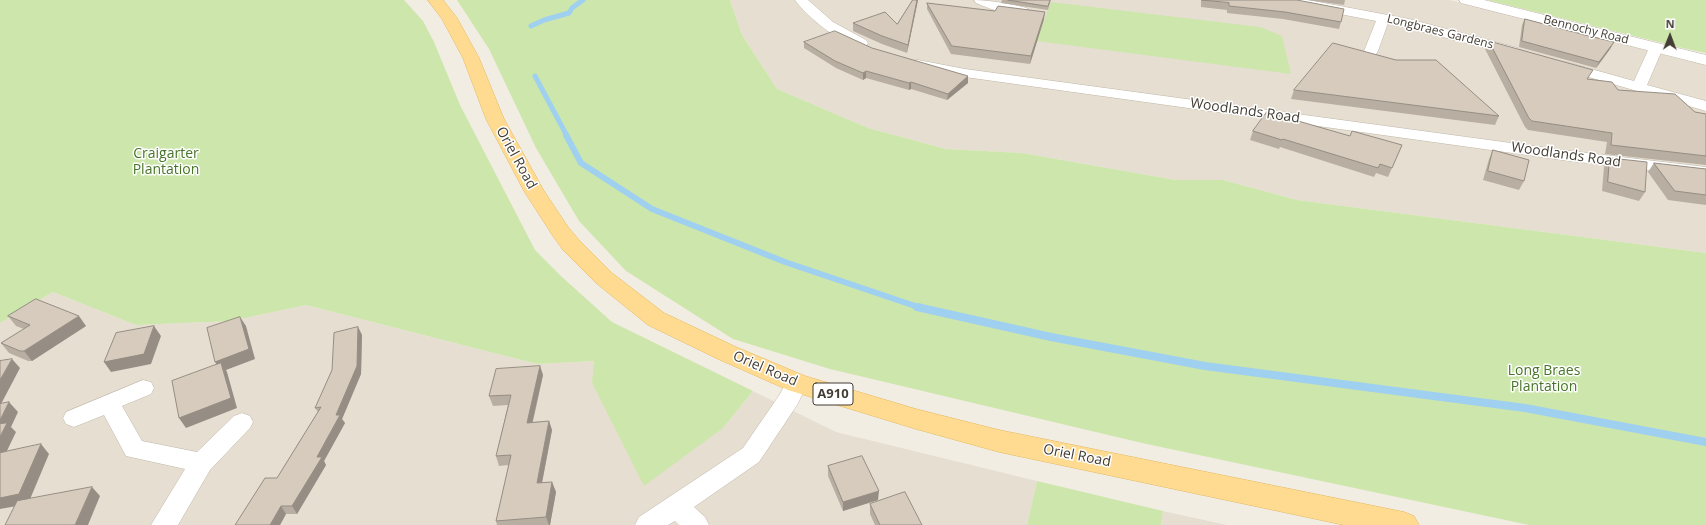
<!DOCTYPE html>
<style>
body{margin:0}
#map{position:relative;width:1706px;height:525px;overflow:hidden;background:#f2ede3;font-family:"Open Sans",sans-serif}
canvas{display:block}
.north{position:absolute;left:1650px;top:16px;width:40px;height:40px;-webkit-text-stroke:3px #fff;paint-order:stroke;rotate:1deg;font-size:11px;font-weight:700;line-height:16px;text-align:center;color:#433d34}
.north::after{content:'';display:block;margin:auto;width:14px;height:18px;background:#433d34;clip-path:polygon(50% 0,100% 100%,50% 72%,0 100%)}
</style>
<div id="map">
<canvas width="1706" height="525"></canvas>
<div class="north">N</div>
</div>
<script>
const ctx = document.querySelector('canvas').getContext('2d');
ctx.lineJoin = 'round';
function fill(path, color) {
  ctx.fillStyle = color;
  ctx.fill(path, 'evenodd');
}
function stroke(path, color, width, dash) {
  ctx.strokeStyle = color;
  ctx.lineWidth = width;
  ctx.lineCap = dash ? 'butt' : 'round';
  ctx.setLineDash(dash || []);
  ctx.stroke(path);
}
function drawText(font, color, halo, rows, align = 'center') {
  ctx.font = font + ' "Open Sans",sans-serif';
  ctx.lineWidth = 3;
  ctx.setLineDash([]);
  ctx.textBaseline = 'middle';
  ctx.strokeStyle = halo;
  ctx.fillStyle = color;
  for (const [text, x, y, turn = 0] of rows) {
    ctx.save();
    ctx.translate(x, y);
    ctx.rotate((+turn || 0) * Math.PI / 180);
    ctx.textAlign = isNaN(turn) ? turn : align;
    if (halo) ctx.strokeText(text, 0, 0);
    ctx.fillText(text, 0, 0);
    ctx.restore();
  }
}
fill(new Path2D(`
 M 730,0 L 1449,0 L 1503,12 L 1676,58 L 1706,64 L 1706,253 L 1297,200 L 1223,180 L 1176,180 L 1022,153 L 946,149 L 868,128 L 777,89 L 742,35 Z
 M 53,292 L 136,325 L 231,321 L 306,305 L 537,364 L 594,361 L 723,428 L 753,391 L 836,432 L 1037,481 L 1027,525 L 0,525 L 0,323 Z
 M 1163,511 L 1227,525 L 1161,525 Z`), '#e6dfd1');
fill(new Path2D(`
 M 0,0 L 404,0 L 423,21 L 434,42 L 460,105 L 535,250 L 562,277 L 612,322 L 753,391 L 723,428 L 644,486 L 592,383 L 594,361 L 537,364 L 306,305 L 231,321 L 136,325 L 53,292 L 0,323 Z
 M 457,0 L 730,0 L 742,35 L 777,89 L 868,128 L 946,149 L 1022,153 L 1176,180 L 1223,180 L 1297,200 L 1706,253 L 1706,525 L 1529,525 L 1142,443 L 830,369 L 733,339 L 626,271 L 579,221 L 536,148 L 489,49 Z
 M 1487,0 L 1706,0 L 1706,53 L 1687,49 Z
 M 1051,2 L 1260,27 L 1282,36 L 1291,74 L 1036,41 Z
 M 1037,481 L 1163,511 L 1161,525 L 1027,525 Z`), '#cde6ac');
stroke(new Path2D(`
 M 531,26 L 544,20 L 569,13 L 572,8 L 583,0
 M 535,76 L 567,136`), '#9fd0ef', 5);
stroke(new Path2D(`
 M 566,135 L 581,163 L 652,209 L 785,262 L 921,308`), '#9fd0ef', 6);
stroke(new Path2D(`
 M 917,307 L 1051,337 L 1205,366 L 1525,408 L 1706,442`), '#9fd0ef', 8);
const minor = new Path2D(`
 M 795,0 L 808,0 L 833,22 L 866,40 L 868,43 L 866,46 C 847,51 805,15 795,0 Z
 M 974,0 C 989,0 1011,4 1027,8 L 1028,11 C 1021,21 985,7 976,3 Z
 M 1282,0 L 1308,0 L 1409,19 L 1518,48 L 1520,51 L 1518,54 L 1513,55 L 1388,23 L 1378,51 L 1376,54 L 1366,54 L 1364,51 L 1376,21 L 1288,4 Z
 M 1656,44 L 1661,45 L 1663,48 L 1647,85 L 1706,101 L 1706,111 L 1561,69 L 1559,66 L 1561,63 L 1566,62 L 1634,81 L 1649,48 L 1651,45 Z
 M 918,60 L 965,69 L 1570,151 L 1706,167 L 1706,177 L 1570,161 L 965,77 L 913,67 L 911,64 L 913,61 Z
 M 797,375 L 805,377 L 808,383 L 797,405 L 759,462 L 694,507 L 705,517 L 709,525 L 679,525 L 675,521 L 668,525 L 635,525 L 639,517 L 743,448 L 780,394 L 789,377 Z
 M 143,380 L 151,382 L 154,388 L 151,394 L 122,406 L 142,441 L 197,452 L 234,416 L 242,413 L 250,416 L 253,422 L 250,428 L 210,470 L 178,525 L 151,525 L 185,469 L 126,456 L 104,415 L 74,427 L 66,424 L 63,418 L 66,412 Z`);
const tertiary = new Path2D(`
 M 1459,0 L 1484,0 L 1706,55 L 1706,65 L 1461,3 Z`);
const primary = new Path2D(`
 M 428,0 L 443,0 L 457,18 L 479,58 L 504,119 L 544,191 L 568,227 L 579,240 L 612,273 L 664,313 L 736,347 L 805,376 L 916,409 L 999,430 L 1404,512 L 1414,516 L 1419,525 L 1344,525 L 999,452 L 916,429 L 788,390 L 718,359 L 648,325 L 596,283 L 563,250 L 553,236 L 524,191 L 486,119 L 463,58 L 442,19 Z`);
stroke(minor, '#c0b7a9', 1);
stroke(tertiary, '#c0b7a9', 1);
stroke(primary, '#e2b860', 1);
fill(minor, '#fff');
fill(tertiary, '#fff');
fill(primary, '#fedb90');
fill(new Path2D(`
 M 913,0 L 918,0 L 907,53 L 882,44 L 853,31 L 853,23 L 897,24 Z
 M 1002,0 L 1051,0 L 1048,10 L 1001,3 Z
 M 1201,0 L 1297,0 L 1341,22 L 1339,29 L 1283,19 L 1227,13 L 1227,10 L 1201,7 Z
 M 1307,0 L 1345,0 L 1344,5 Z
 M 927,3 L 1044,19 L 1030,64 L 951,54 L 927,9 Z
 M 1525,19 L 1585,35 L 1614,42 L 1610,49 L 1596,68 L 1519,47 L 1522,25 Z
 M 1489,41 L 1588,79 L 1618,90 L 1695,112 L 1706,114 L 1706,165 L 1605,154 L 1607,142 L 1528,130 L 1525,127 L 1485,49 Z
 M 804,42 L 872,48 L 968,83 L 947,100 L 911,89 L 909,90 L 866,78 L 863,80 L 836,68 L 804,48 Z
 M 1294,90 L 1499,116 L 1495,125 L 1291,99 Z
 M 1253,131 L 1350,136 L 1402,145 L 1388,177 L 1376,173 L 1374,177 L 1280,147 L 1279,149 L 1250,140 Z
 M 1493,150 L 1524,181 L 1519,190 L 1483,180 L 1489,159 Z
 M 1610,158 L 1645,192 L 1639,201 L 1602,191 L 1604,167 Z
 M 1654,163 L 1706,169 L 1706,205 L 1668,200 L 1648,172 Z
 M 8,316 L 86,326 L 32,361 L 28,361 L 9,353 L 1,343 L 24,329 L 16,326 Z
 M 358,327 L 362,335 L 361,374 L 342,419 L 345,423 L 324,461 L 326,465 L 297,514 L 286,514 L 280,525 L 277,478 L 318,412 L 315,408 Z
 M 540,366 L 543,375 L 533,422 L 549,421 L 552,430 L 542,483 L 552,482 L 556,492 L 550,525 L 497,525 L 496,521 L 509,465 L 499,466 L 496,456 L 508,405 L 493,406 L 489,396 Z
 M 828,466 L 878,500 L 843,511 L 828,476 Z
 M 870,504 L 922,525 L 875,525 L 870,514 Z`), '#b8afa2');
fill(new Path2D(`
 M 917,0 L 918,0 L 907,53 L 908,45 Z
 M 1045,12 L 1044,19 L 1030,64 L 1031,56 Z
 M 1614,42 L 1610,49 L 1596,68 L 1599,62 Z
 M 866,71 L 866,78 L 863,80 L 863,73 Z
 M 968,76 L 968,83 L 947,100 L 948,94 Z
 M 911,82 L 911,89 L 909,90 L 909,83 Z
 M 79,316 L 86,326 L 32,361 L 24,351 Z
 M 240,317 L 246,326 L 255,359 L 226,370 L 227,372 L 237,408 L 186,428 L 179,418 L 221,371 L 215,362 Z
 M 154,326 L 161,336 L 151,364 L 111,372 L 104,362 Z
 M 358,327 L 362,335 L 361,374 L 342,419 L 345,423 L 324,461 L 326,465 L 297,514 L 292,506 L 336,415 Z
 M 12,359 L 20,368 L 0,406 L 0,380 Z
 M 540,366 L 543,375 L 530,432 L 527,423 Z
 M 9,402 L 18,412 L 11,427 L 16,432 L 5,455 L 0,456 L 0,420 Z
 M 549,421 L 552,430 L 540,493 L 537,483 Z
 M 41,444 L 49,454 L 28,504 L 0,509 L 0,498 Z
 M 552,482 L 556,492 L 550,525 L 549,525 L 546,517 Z
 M 92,487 L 100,496 L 88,525 L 75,525 Z
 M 879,491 L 878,500 L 843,511 L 843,502 Z
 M 281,506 L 286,514 L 280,525 L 270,525 Z`), '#968e84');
const building = new Path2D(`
 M 913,0 L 917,0 L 908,45 L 882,36 L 853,23 L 885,12 L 897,24 Z
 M 1008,0 L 1050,0 L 1048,6 Z
 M 1202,0 L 1297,0 L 1344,9 L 1341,22 L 1285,12 L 1229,6 L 1229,3 Z
 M 927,3 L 995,11 L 998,6 L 1045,12 L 1031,56 L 952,46 Z
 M 1525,19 L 1585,35 L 1614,42 L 1599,62 L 1522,41 Z
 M 835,31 L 872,48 L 968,76 L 948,94 L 911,82 L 909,83 L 866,71 L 863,73 L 835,61 L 804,42 Z
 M 1489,41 L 1593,70 L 1587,79 L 1612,82 L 1618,90 L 1675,94 L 1695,112 L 1706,114 L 1706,156 L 1611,145 L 1612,133 L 1532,121 L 1529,118 Z
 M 1333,43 L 1396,60 L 1436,60 L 1499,116 L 1294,90 Z
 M 1267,112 L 1350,136 L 1352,131 L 1402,145 L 1392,168 L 1380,164 L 1378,168 L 1283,139 L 1282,140 L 1253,131 Z
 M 1493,150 L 1529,160 L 1524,181 L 1488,171 Z
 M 1610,158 L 1647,162 L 1645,192 L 1608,182 Z
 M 1654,163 L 1706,169 L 1706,195 L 1675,191 Z
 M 36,299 L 79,316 L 24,351 L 20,351 L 1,343 L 30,325 L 8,316 Z
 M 240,317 L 249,349 L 215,362 L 207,328 Z
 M 154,326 L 144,354 L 104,362 L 116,333 Z
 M 358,327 L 357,366 L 336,415 L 340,415 L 317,457 L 322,457 L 292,506 L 281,506 L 270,525 L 235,525 L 265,478 L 277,478 L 321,407 L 315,408 L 332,370 L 334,333 Z
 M 12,359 L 0,380 L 0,361 Z
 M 221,363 L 231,398 L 179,418 L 172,381 Z
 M 540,366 L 527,423 L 549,421 L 537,483 L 552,482 L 546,517 L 496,521 L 511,455 L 496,456 L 511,395 L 489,396 L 496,369 Z
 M 9,402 L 0,420 L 0,404 Z
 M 7,423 L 0,437 L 0,424 Z
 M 41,444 L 19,494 L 0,498 L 0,453 Z
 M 862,456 L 879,491 L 843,502 L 828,466 Z
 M 92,487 L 75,525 L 5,525 L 17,501 Z
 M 905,492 L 922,525 L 880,525 L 870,504 Z`);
fill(building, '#d6cbbc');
stroke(building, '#968e84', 1);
drawText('12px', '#433d34', '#fff', [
 ["Bennochy Road",1586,30,14],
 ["Longbraes Gardens",1440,32,14]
]);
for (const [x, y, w] of [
 [833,394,40]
]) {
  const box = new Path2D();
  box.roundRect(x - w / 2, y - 11, w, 22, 3);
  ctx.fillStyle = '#fff';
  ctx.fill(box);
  stroke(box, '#433d34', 1);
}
drawText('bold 13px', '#433d34', null, [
 ["A910",833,394]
]);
drawText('14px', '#433d34', '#fff', [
 ["Woodlands Road",1245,111,8],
 ["Woodlands Road",1566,155,8],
 ["Oriel Road",516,158,61],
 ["Oriel Road",765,369,23],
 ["Oriel Road",1077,456,11]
]);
drawText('14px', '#477428', '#fff', [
 ["Craigarter",166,154],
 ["Plantation",166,170],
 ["Long Braes",1544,371],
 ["Plantation",1544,387]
]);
</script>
